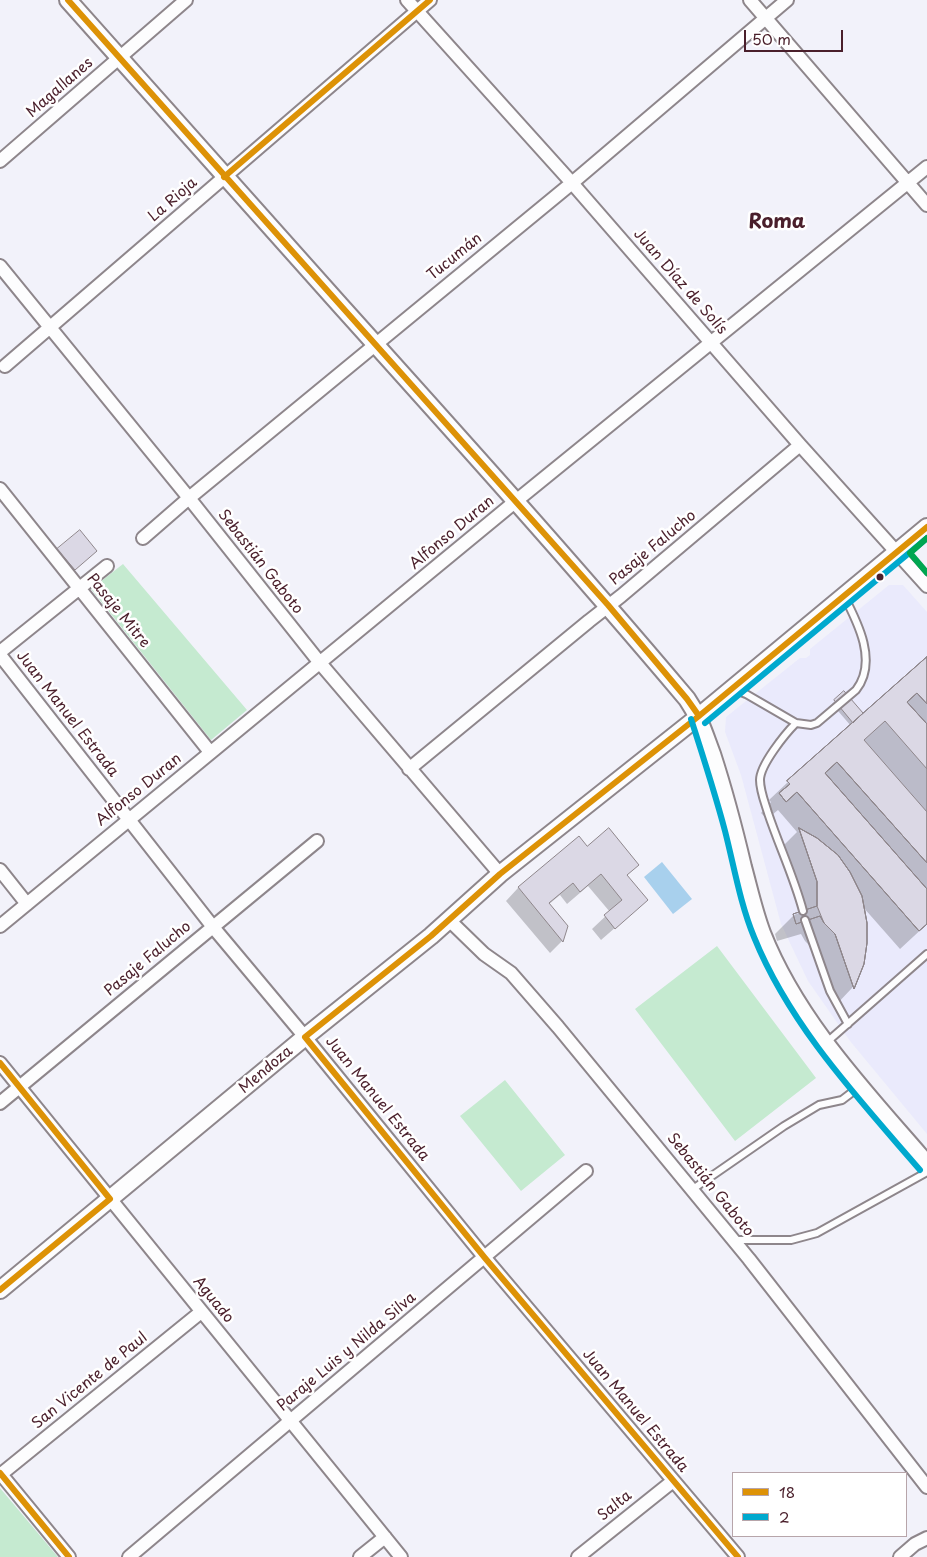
<!DOCTYPE html>
<meta charset="utf-8">
<style>
body{margin:0}
#map{position:relative;width:927px;height:1557px;overflow:hidden;background:#f2f2fa;font-family:"Playpen Sans",sans-serif}
canvas{display:block}
.legend{position:absolute;left:732px;top:1472px;width:175px;height:65px;box-sizing:border-box;background:#fff;border:1px solid #b7a5aa;margin:0;padding:6px 9px;list-style:none;font-size:15px;color:#4a1f2b}
.legend li{display:flex;align-items:center;gap:10px;height:25px}
.legend b{width:25px;border:1px solid #b7a5aa}
.scale{position:absolute;left:744px;top:30px;width:99px;height:22px;box-sizing:border-box;border:2px solid #4a1f2b;border-top:0;padding-left:6px;font-size:15px;line-height:18px;white-space:nowrap;color:#4a1f2b;-webkit-text-stroke:4px #fff;paint-order:stroke}
</style>
<div id="map">
<canvas width="927" height="1557"></canvas>
<ul class="legend">
<li><b style="height:6px;background:#dd9206"></b>18</li>
<li><b style="height:6px;background:#00a9ce"></b>2</li>
</ul>
<div class="scale">50 m</div>
</div>
<script>
const ctx = document.querySelector('canvas').getContext('2d');
ctx.lineJoin = 'round';
function fill(path, color) {
  ctx.fillStyle = color;
  ctx.fill(path, 'evenodd');
}
function stroke(path, color, width, dash) {
  ctx.strokeStyle = color;
  ctx.lineWidth = width;
  ctx.lineCap = dash ? 'butt' : 'round';
  ctx.setLineDash(dash || []);
  ctx.stroke(path);
}
function drawText(font, color, halo, rows, align = 'center') {
  ctx.font = font + ' "Playpen Sans",sans-serif';
  ctx.lineWidth = 5;
  ctx.setLineDash([]);
  ctx.textBaseline = 'middle';
  ctx.strokeStyle = halo;
  ctx.fillStyle = color;
  for (const [text, x, y, turn = 0] of rows) {
    ctx.save();
    ctx.translate(x, y);
    ctx.rotate((+turn || 0) * Math.PI / 180);
    ctx.textAlign = isNaN(turn) ? turn : align;
    if (halo) ctx.strokeText(text, 0, 0);
    ctx.fillText(text, 0, 0);
    ctx.restore();
  }
}
fill(new Path2D(`
 M 889,585 L 903,585 L 927,612 L 927,1134 L 850,1041 L 808,981 L 781,924 L 741,775 L 725,732 L 726,717 L 800,658 L 806,658 L 810,655 L 810,649 Z`), '#eaeafc');
fill(new Path2D(`
 M 123,564 L 247,710 L 211,740 L 91,589 Z
 M 717,946 L 816,1078 L 735,1141 L 635,1009 Z
 M 505,1080 L 565,1155 L 521,1191 L 460,1116 Z
 M 0,1488 L 58,1557 L 0,1557 Z`), '#c5ead0');
fill(new Path2D(`
 M 662,862 L 692,899 L 673,914 L 644,877 Z`), '#a8d0ed');
fill(new Path2D(`
 M 58,550 L 96,551 L 65,578 L 49,559 Z
 M 927,658 L 927,924 L 900,949 L 863,907 L 862,963 L 852,988 L 835,1006 L 817,953 L 805,941 L 801,934 L 777,941 L 775,934 L 794,915 L 799,913 L 799,902 L 781,848 L 797,832 L 778,810 L 767,819 L 761,813 L 771,802 L 769,800 L 788,782 L 851,726 L 832,704 L 844,693 L 863,715 Z
 M 579,837 L 587,847 L 637,865 L 626,876 L 647,900 L 601,940 L 592,929 L 610,912 L 588,886 L 567,904 L 560,895 L 548,905 L 567,927 L 562,941 L 550,953 L 506,901 L 518,888 Z`), '#0003');
const building = new Path2D(`
 M 80,530 L 97,551 L 75,570 L 57,549 Z
 M 927,657 L 927,704 L 917,693 L 907,702 L 927,724 L 927,863 L 837,762 L 825,773 L 927,889 L 927,924 L 919,931 L 797,792 L 786,802 L 779,793 L 790,784 L 787,781 Z
 M 927,657 L 927,704 L 917,693 L 907,702 L 927,724 L 927,863 L 837,762 L 825,773 L 927,889 L 927,924 L 919,931 L 797,792 L 786,802 L 779,793 L 790,784 L 787,781 Z
 M 927,657 L 927,704 L 917,693 L 907,702 L 927,724 L 927,769 L 885,721 L 864,740 L 927,812 L 927,863 L 837,762 L 825,773 L 927,889 L 927,924 L 919,931 L 797,792 L 786,802 L 779,793 L 790,784 L 787,781 Z
 M 844,691 L 863,713 L 853,723 L 834,700 Z
 M 609,828 L 639,865 L 627,875 L 648,900 L 615,929 L 604,915 L 622,900 L 601,874 L 580,892 L 573,883 L 549,903 L 568,926 L 563,942 L 518,887 L 579,836 L 587,846 Z
 M 799,828 L 817,838 L 838,855 L 850,872 L 862,896 L 867,923 L 867,943 L 864,964 L 854,989 L 835,934 L 824,923 L 820,916 L 796,924 L 793,914 L 817,906 L 817,882 Z
 M 799,828 L 817,838 L 838,855 L 850,872 L 862,896 L 867,923 L 867,943 L 864,964 L 854,989 L 835,934 L 824,923 L 817,906 L 817,882 Z
 M 799,828 L 817,838 L 838,855 L 850,872 L 862,896 L 867,923 L 867,943 L 864,964 L 854,989 L 835,934 L 824,923 L 820,916 L 796,924 L 793,914 L 817,906 L 817,882 Z`);
fill(building, '#dbd8e5');
stroke(building, '#8e868b', 1);
const service = new Path2D(`
 M 733,689 L 746,694 L 796,723 L 811,725 L 817,723 L 856,690 C 878,662 858,623 844,596
 M 796,723 C 785,734 760,765 760,780 C 760,791 765,803 768,813 C 779,846 794,877 803,911
 M 805,920 L 830,991 L 848,1024
 M 827,1042 L 927,954
 M 693,1189 L 784,1126 L 819,1105 L 842,1100 L 859,1087
 M 734,1240 L 791,1240 L 817,1233 L 927,1172`);
const minor = new Path2D(`
 M 407,0 L 572,183 L 800,445 L 927,586
 M 750,0 L 927,205
 M 0,161 L 186,0
 M 0,266 L 189,498 L 320,663 L 500,874
 M 5,366 L 430,0
 M 0,489 L 210,752
 M 143,538 L 189,498 L 572,183 L 787,0
 M 0,652 L 107,566
 M 0,655 L 213,927 L 305,1037 L 485,1258 L 738,1557
 M 409,769 L 589,621 L 621,596 L 800,445
 M 0,870 L 27,904
 M 449,920 L 484,954 L 511,973 L 558,1027 L 749,1259 L 927,1487
 M 0,926 L 516,501 L 927,167
 M 0,1063 L 401,1557
 M 0,1103 L 317,841
 M 0,1473 L 69,1557
 M 0,1475 L 201,1312
 M 129,1557 L 586,1171
 M 360,1557 L 385,1537
 M 578,1557 L 673,1481
 M 900,1557 L 915,1544 L 927,1538`);
const tertiary = new Path2D(`
 M 68,0 C 159,102 249,204 340,305 C 457,435 574,565 687,699 C 700,718 704,733 712,754 C 724,791 734,829 743,867 C 749,889 754,912 762,933 C 797,1022 866,1093 927,1164
 M 0,1290 L 305,1037 L 431,936 L 500,874 L 699,716 L 927,527`);
stroke(service, '#8e868b', 10);
stroke(minor, '#8e868b', 16);
stroke(tertiary, '#8e868b', 20);
stroke(service, '#fdfdfe', 6);
stroke(minor, '#fdfdfe', 12);
stroke(tertiary, '#fdfdfe', 16);
stroke(new Path2D(`
 M 68,0 L 608,605 L 687,699 L 699,716
 M 224,177 L 430,0
 M 0,1063 L 110,1199 L 0,1290
 M 0,1473 L 69,1557
 M 738,1557 L 485,1258 L 305,1037 L 431,936 L 500,874 L 699,716 L 927,527`), '#dd9206', 6);
stroke(new Path2D(`
 M 691,719 C 703,756 715,793 725,831 C 734,866 740,903 754,937 C 790,1026 858,1098 920,1170
 M 705,723 L 927,538`), '#00a9ce', 6);
stroke(new Path2D(`
 M 927,538 L 910,553 L 927,573`), '#00a651', 6);
for (const [x, y, r, color] of [
 [880,577,4.5,"#4a1f2b"]
]) {
  const dot = new Path2D();
  dot.arc(x, y, r, 0, 2 * Math.PI);
  ctx.fillStyle = color;
  ctx.fill(dot);
  stroke(dot, '#fff', 2);
}
drawText('15px', '#4a1f2b', '#fff', [
 ["Magallanes",60,88,-41],
 ["La Rioja",173,200,-41],
 ["Tucumán",455,257,-39],
 ["Juan Díaz de Solís",680,282,49],
 ["Alfonso Duran",452,533,-40],
 ["Pasaje Falucho",653,548,-40],
 ["Sebastián Gaboto",260,562,52],
 ["Pasaje Mitre",118,611,51],
 ["Juan Manuel Estrada",67,714,52],
 ["Alfonso Duran",139,790,-39],
 ["Pasaje Falucho",148,959,-40],
 ["Mendoza",266,1070,-40],
 ["Juan Manuel Estrada",377,1099,51],
 ["Sebastián Gaboto",710,1185,51],
 ["Aguado",213,1300,51],
 ["Paraje Luis y Nilda Silva",347,1352,-40],
 ["San Vicente de Paul",90,1381,-39],
 ["Juan Manuel Estrada",635,1411,50],
 ["Salta",615,1506,-39]
]);
drawText('bold 20px', '#4a1f2b', '#fff', [
 ["Roma",777,222]
]);
</script>
